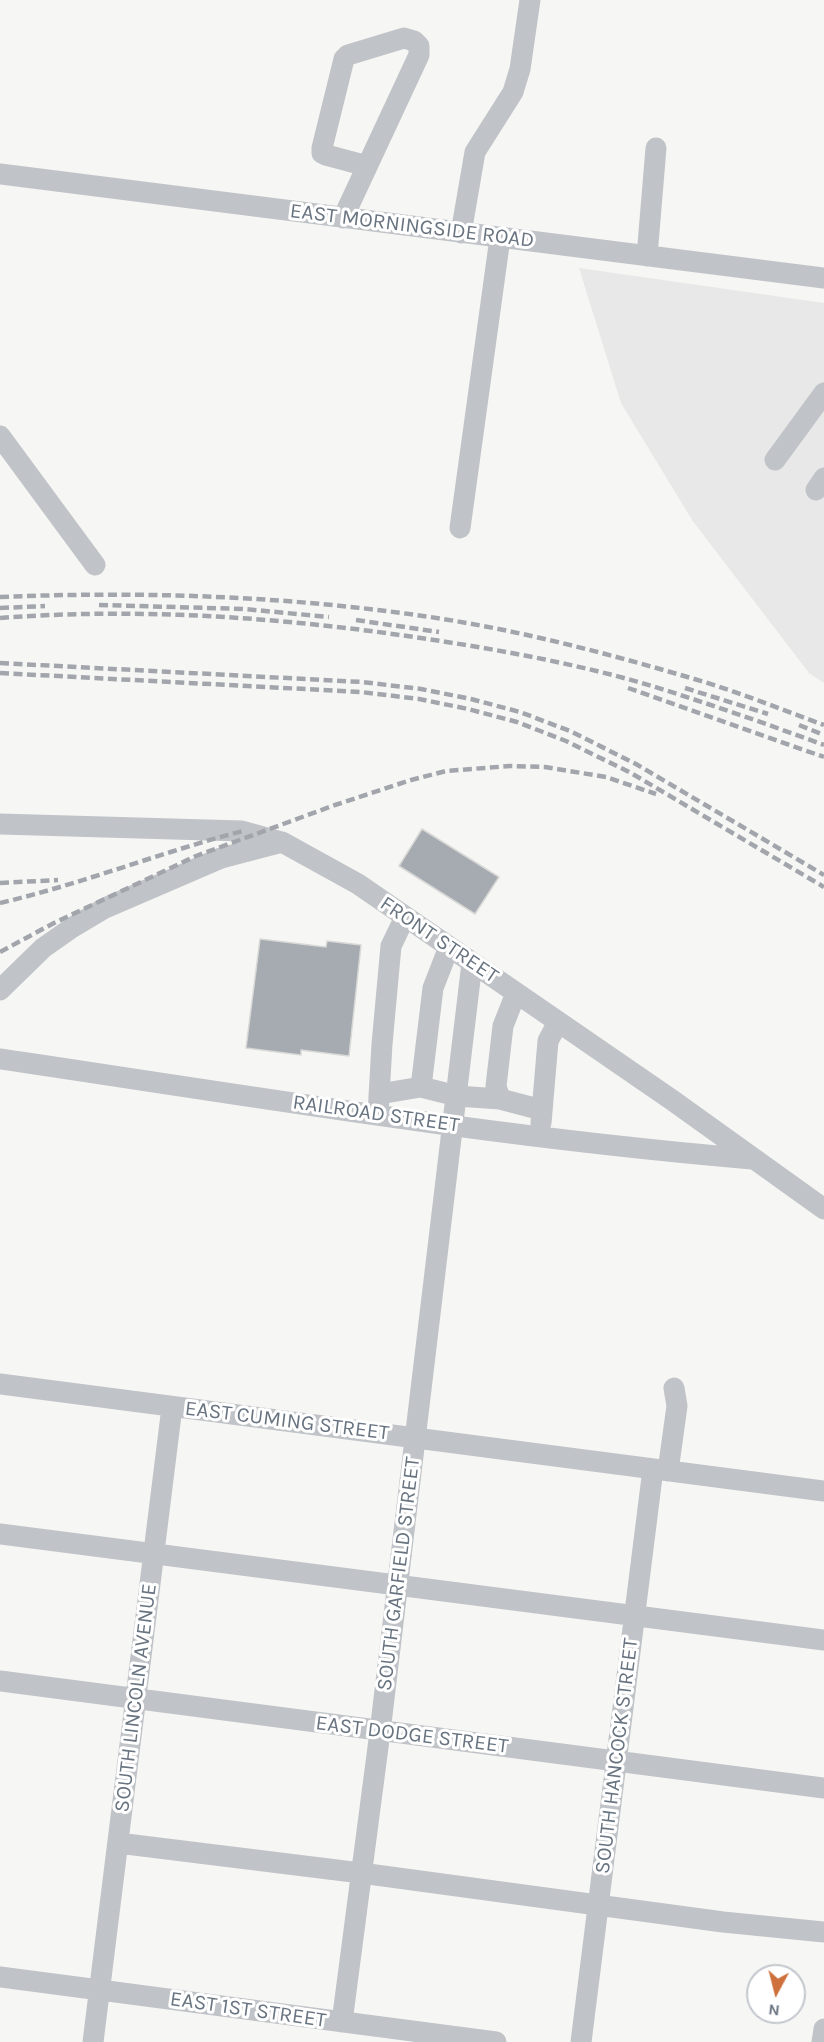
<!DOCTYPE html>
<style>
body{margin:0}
#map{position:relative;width:824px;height:2042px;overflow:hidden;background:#f6f7f4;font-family:Karla,sans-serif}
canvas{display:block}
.north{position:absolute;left:746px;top:1964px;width:60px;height:60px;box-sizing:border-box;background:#fff;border:2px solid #c3c7cd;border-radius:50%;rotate:187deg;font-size:16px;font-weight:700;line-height:24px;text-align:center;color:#697481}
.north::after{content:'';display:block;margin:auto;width:21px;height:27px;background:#ce713c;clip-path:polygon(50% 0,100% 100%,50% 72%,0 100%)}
</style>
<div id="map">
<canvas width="824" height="2042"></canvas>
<div class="north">N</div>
</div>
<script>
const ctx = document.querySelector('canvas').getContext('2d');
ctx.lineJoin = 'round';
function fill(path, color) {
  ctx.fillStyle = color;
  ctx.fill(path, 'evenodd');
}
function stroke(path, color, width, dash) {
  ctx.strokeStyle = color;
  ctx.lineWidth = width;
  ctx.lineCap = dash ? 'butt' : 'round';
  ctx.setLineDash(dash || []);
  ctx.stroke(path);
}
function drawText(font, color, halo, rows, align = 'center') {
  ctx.font = font + ' Karla,sans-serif';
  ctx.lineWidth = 6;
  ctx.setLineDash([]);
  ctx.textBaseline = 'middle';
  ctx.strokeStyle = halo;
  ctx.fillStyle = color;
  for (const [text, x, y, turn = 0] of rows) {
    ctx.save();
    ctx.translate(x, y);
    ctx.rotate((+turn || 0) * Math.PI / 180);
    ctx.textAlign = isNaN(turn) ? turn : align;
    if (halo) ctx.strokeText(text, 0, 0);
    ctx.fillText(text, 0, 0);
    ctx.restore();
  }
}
fill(new Path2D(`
 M 579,268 L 824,303 L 824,683 L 809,673 L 692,520 L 621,403 Z`), '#e7e8e7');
const building = new Path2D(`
 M 422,829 L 499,877 L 475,914 L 399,866 Z
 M 260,939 L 326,947 L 327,941 L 361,945 L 349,1056 L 301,1050 L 301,1055 L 246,1048 Z`);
fill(building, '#a5abb1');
stroke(building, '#d8d8d6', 1.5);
stroke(new Path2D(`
 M 0,174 L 824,278
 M 343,218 L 419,55 L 419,46 L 414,41 L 404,38 L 348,55 L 344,59 L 322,148 L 322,153 L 326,155 L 367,166
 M 461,233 L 475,152 L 513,92 L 520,69 L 530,0
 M 647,256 L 656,148
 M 0,436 L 95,565
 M 775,460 L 824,393
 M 816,490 L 824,478
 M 460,528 L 500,238
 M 0,824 L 242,831 L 282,842 L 358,884 L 672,1100 L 824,1209
 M 449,947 L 433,988 L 421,1087 L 457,1096 L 500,1099
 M 0,990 L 43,948 L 73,927 L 105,908 L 221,858 L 282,842
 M 516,993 L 503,1026 L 496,1086 L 500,1099 L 542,1110
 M 0,1059 C 250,1096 500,1138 752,1159
 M 379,1094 L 421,1087
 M 378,1114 L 382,1044 L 391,946 L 405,917
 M 541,1123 L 548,1041 L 558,1022
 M 0,1384 L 824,1491
 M 668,1471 L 677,1406 L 674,1388
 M 0,1534 L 824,1640
 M 0,1681 L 824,1788
 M 118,1843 L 361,1873 L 723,1922 L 824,1932
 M 0,1977 L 496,2042
 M 342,2022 L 380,1732 L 472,963
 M 93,2042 L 172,1407
 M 581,2042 L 653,1469
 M 822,2042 L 824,2029`), '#c0c3c7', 21);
stroke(new Path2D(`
 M 0,597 C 144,591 288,596 430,617 C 518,630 606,653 691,678 C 736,691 780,709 824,725
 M 99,605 L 244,609 L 329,617
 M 0,608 L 45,606
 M 0,618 C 145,607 291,618 434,640 C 506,651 582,665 652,686 C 710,704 767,724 824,745
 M 356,620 L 439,632
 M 0,663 L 362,682 L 421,689 L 471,699 L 520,712 L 570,731 L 636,764 L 824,875
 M 0,673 L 361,692 L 419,699 L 468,709 L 517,722 L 566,741 L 631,773 L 824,887
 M 628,688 L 824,757
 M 685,688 L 768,714
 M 799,725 L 824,735
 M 0,883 L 58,880
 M 0,903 C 82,884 161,852 243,831
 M 0,952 L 54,923 L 196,856 L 335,805 L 411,780 L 446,771 L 510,766 L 545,767 L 606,777 L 656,794`), '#a2a6ac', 4.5, [9, 4.5]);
drawText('21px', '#697481', '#fff', [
 ["EAST MORNINGSIDE ROAD",412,226,7],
 ["FRONT STREET",439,940,34],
 ["RAILROAD STREET",376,1114,8],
 ["EAST CUMING STREET",287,1421,7],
 ["SOUTH GARFIELD STREET",399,1574,-83],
 ["SOUTH LINCOLN AVENUE",136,1698,-83],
 ["EAST DODGE STREET",412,1735,7],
 ["SOUTH HANCOCK STREET",617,1756,-83],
 ["EAST 1ST STREET",248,2010,8]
]);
</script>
